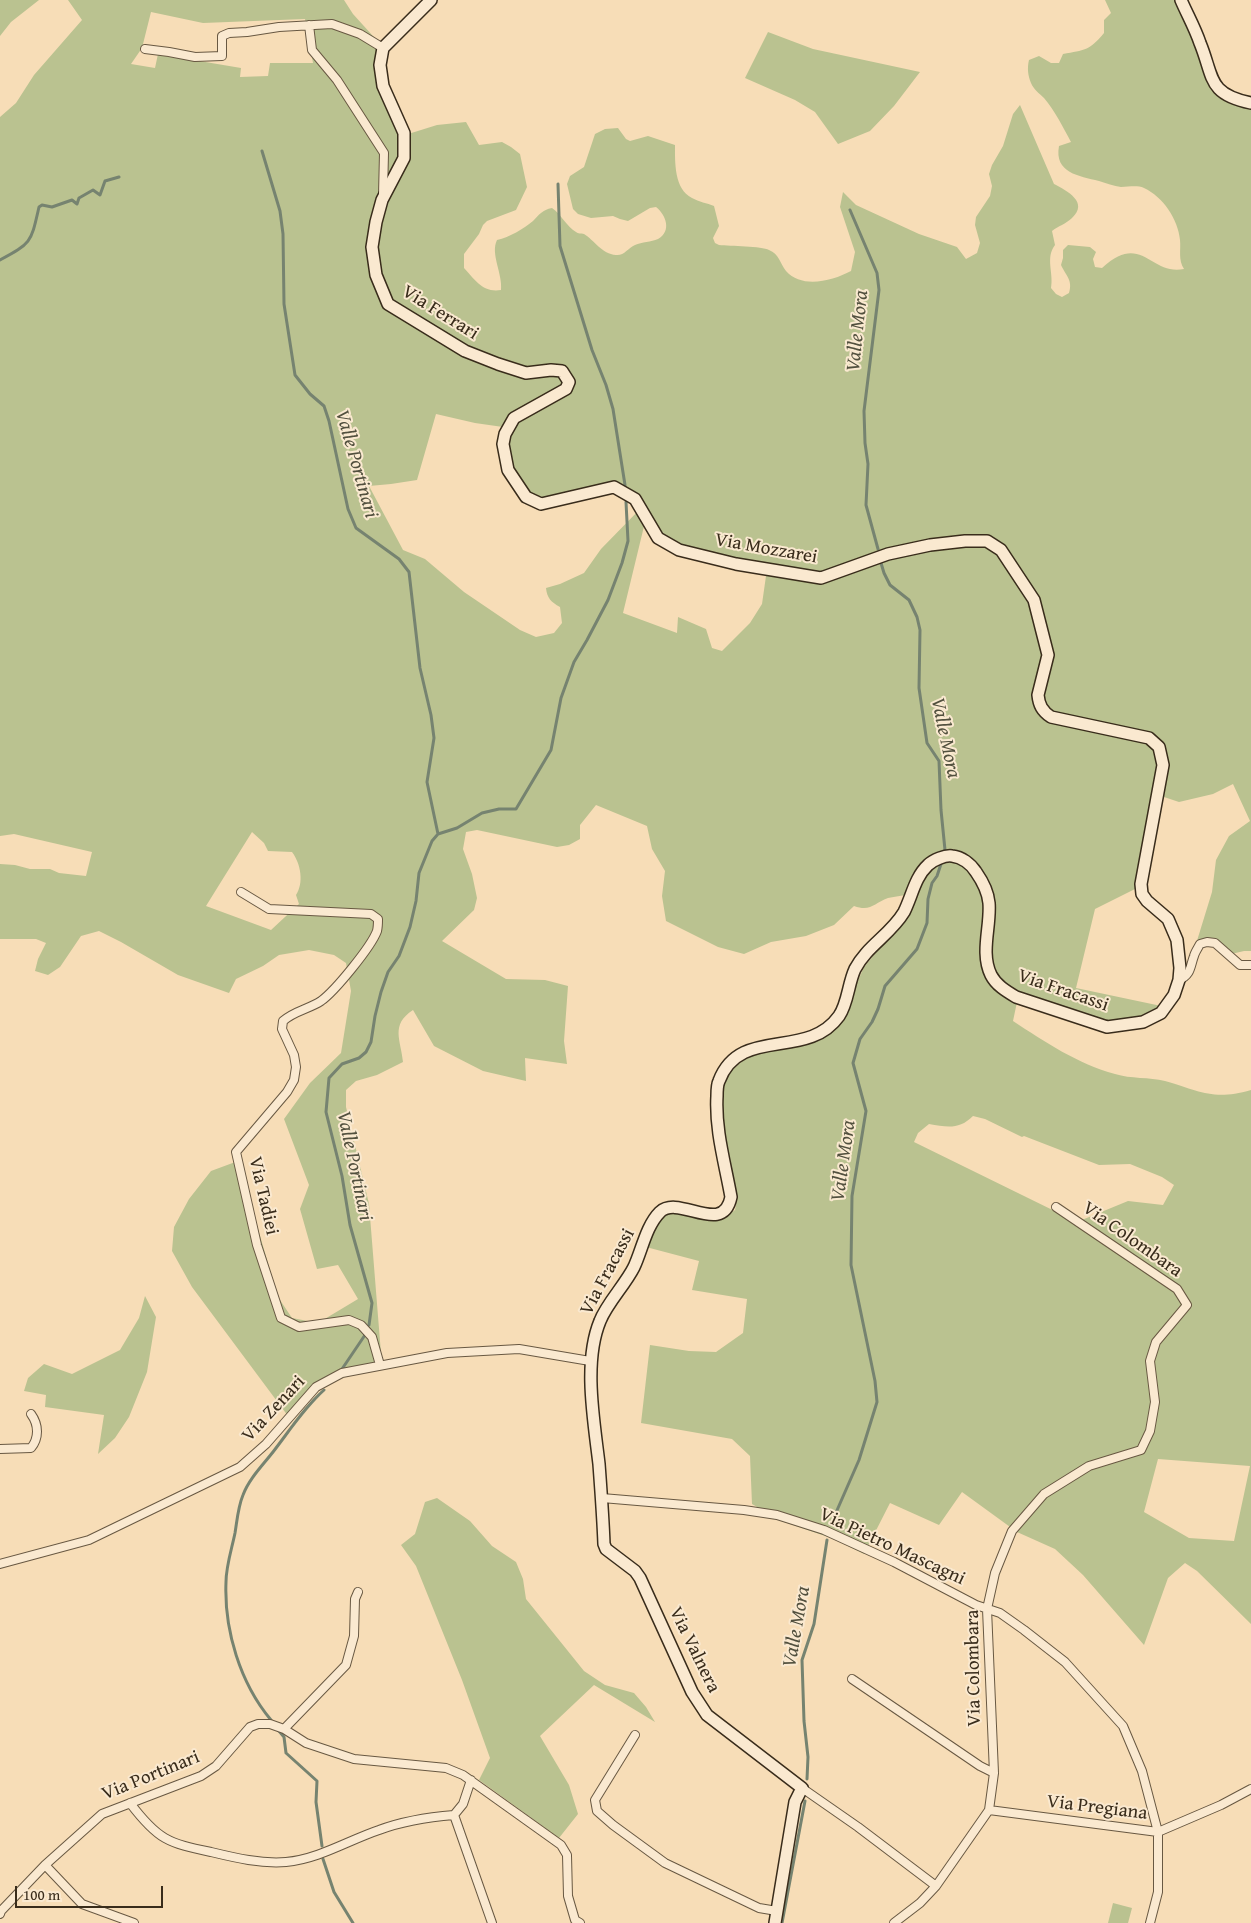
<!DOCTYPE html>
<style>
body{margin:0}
#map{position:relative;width:1251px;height:1923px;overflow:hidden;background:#f7ddb7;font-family:"Gentium Book Plus",serif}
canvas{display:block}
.scale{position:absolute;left:15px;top:1886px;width:148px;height:22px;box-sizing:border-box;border:2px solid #392c1b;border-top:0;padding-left:6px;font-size:15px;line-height:18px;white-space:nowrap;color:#392c1b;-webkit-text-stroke:4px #fae9d0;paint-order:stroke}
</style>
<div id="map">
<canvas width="1251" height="1923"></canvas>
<div class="scale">100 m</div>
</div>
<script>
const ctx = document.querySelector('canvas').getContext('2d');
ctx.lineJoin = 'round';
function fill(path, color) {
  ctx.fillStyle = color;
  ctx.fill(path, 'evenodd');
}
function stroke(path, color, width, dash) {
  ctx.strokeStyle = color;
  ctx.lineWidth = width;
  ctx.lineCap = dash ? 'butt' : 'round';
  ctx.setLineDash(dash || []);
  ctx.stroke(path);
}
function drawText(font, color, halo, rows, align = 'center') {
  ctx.font = font + ' "Gentium Book Plus",serif';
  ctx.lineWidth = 4;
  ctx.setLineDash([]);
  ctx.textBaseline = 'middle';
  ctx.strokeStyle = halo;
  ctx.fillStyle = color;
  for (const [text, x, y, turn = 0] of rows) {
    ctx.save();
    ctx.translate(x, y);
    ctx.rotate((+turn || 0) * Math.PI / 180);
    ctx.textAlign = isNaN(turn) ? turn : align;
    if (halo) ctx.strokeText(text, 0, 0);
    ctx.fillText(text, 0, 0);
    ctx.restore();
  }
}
fill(new Path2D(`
 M 0,0 L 39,0 L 11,22 L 0,36 Z
 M 68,0 L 344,0 L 353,14 L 382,46 L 385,92 L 405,135 L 437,125 L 466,122 L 479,145 L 502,142 L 511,147 L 520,154 L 527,187 L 516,210 L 487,221 L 483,225 L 479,234 L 464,254 L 464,268 C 475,280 483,293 501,290 C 503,274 490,254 497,240 C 510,237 523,229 533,221 C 540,214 542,210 552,208 C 561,214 567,227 576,232 C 578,234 581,233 584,234 C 594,240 602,254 616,255 C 624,256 628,248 635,245 C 642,242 651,242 658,239 C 672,231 666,215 656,207 L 650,208 L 628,221 L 620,219 L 613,216 L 591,218 L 578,214 L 573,209 L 567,184 L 570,176 L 584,167 L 595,134 L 605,129 L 618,128 L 626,139 L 630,141 L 648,136 L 675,145 C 675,162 674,189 692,198 C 699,202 707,203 714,206 L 719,226 L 713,238 L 715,243 L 719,245 C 730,246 762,246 769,250 C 779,254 780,263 786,271 C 802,289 832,281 851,271 L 855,252 L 840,207 L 843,192 L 856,205 L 919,234 L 957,247 L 966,259 L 977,253 L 980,243 L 975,225 L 976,217 L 990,196 L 992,186 L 989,174 L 992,165 L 1003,146 L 1013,114 L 1020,105 L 1054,184 C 1067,191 1089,202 1072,218 C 1066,224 1058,226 1052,231 L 1055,245 C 1045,258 1054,273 1051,288 L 1056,294 L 1062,297 L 1069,293 C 1073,280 1066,276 1061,265 L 1063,258 L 1063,250 L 1068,245 L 1090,247 L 1096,252 L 1093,259 L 1095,267 L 1102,268 C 1142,231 1150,276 1184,269 C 1178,260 1181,250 1180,240 C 1178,219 1163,197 1144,188 C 1137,185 1129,187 1121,187 C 1114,186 1106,183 1099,181 C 1079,176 1054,173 1059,146 L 1071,142 C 1063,127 1055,111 1044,98 C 1039,93 1034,90 1031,83 C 1028,76 1027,68 1029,60 L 1039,56 L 1051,63 L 1059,63 L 1063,54 C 1085,50 1089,51 1104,33 L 1104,20 L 1111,13 L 1105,0 L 1184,0 L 1213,82 L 1251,101 L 1251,951 L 1244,951 L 1227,955 L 1208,939 L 1196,944 L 1212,892 L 1216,860 L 1229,836 L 1250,821 L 1233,784 L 1213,794 L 1179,802 L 1161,796 L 1139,887 L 1095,909 L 1076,988 L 1166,1007 L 1121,1028 L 1017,1002 L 1013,1021 C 1045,1042 1078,1064 1115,1074 C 1131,1079 1149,1077 1165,1081 C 1200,1091 1213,1101 1251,1090 L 1251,1624 L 1197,1571 L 1185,1563 L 1168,1578 L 1144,1645 L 1083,1575 L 1055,1549 L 1017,1532 L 962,1492 L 939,1525 L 890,1503 L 864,1554 L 834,1539 L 781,1521 L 752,1504 L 750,1456 L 732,1439 L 641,1423 L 650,1345 L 689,1351 L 716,1352 L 743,1333 L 747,1299 L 692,1290 L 699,1261 L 646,1247 L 655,1227 L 663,1215 C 691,1208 708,1231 735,1210 L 737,1199 L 722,1128 L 723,1086 L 732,1070 L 752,1053 L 785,1048 L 819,1039 L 841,1019 L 864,967 L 883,944 L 917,893 C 908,895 897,896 888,898 C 874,903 871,912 854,906 L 834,925 L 806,936 L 771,942 L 744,954 L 718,947 L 666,921 L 662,896 L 665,871 L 652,849 L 647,826 L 596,805 L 580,825 L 580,839 L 569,845 L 557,847 L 477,830 L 466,832 L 463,849 L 472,874 L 477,898 L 474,910 L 442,941 L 506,979 L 545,980 L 568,986 L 564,1041 L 567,1064 L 525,1058 L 526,1081 L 483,1071 L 434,1046 L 413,1010 C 390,1025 401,1040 403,1062 L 377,1075 L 356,1081 L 346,1090 L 346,1107 L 369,1204 L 382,1366 L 344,1374 L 317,1389 L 288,1416 L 192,1287 L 172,1251 L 174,1227 L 189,1199 L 211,1171 L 238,1161 L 278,1297 L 292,1318 L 313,1322 L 323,1320 L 358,1299 L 338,1265 L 317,1269 L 300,1209 L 309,1185 L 284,1119 L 310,1083 L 341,1053 L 351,991 L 346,963 L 334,955 L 309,950 L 279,955 L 263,966 L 236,979 L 229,993 L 178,975 L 121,942 L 99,931 L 81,936 L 60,967 L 48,975 L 35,971 L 38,959 L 46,943 L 36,939 L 0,939 L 0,864 L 15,865 L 30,869 L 50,869 L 59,873 L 86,876 L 92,852 L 14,834 L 0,836 L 0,117 L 16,103 L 34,75 L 82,20 ZM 151,12 L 203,23 L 305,19 L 313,63 L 270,63 L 268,76 L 240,77 L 241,68 L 158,54 L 155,68 L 131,64 L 142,48 ZM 436,414 L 475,423 L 510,428 L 506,458 L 528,497 L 551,503 L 613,488 L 641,508 L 601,549 L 584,573 L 560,584 L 546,588 C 547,598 551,602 560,607 L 562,623 L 554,633 L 536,637 L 520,630 L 464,592 L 425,559 L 403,550 L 369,486 L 391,484 L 417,480 ZM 646,518 L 667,546 L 767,569 L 762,604 L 750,623 L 722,651 L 712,648 L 706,629 L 678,617 L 677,633 L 623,613 ZM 252,832 L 264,843 L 268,851 L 292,852 C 301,864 304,883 296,895 L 299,904 L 271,930 L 206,906 ZM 973,1116 L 985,1119 L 1022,1137 L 1024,1136 L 1099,1165 L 1130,1164 L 1162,1177 L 1174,1185 L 1163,1205 L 1128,1201 L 1077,1222 L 914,1142 L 918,1133 L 929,1124 C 947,1127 959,1130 973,1116 ZM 1158,1459 L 1250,1466 L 1234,1541 L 1189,1538 L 1144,1512 Z
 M 768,32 L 813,49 L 920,72 L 894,106 L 870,131 L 838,144 L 815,112 L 795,100 L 745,78 Z
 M 145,1296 L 156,1317 L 147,1372 L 129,1417 L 115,1438 L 98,1454 L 104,1415 L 45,1407 L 46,1395 L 24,1391 L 28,1378 L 44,1364 L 72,1374 L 120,1350 L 139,1318 Z
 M 437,1498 L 470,1521 L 492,1546 L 516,1562 L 523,1579 L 526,1599 L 584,1671 L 605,1685 L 634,1693 L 646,1707 L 655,1722 L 594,1685 L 540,1736 L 569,1785 L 578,1814 L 559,1838 L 479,1780 L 490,1758 L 462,1680 L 416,1566 L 401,1545 L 415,1534 L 425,1502 Z
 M 1113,1903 L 1132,1908 L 1128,1923 L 1108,1923 Z`), '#bac290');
stroke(new Path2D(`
 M 262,151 L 280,211 L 283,234 L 284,304 L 295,375 L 310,394 L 324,406 L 329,421 L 348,509 L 356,528 L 399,559 L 409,572 L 420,668 L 431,715 L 434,738 L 427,782 L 438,834
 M 558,184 L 560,246 L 592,350 L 606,385 L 613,409 L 625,485
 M 850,210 L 877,273 L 879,290 L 864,411 L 865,443 L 868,464 L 866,505 L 878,549
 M 0,260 C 32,243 31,242 39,207 L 42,205 L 52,207 L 72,200 L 77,204 L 79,198 L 93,190 L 100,195 L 105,181 L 119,177
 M 881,563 L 884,573 L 890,585 L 909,600 L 917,617 L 920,630 L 919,688 L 927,743 L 939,761 L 941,810 L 945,850 L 944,855
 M 369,1325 L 372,1303 L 350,1225 L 342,1176 L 326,1112 L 329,1078 L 342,1064 L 359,1058 L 366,1052 L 371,1042 L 375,1016 L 381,992 L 388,972 L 399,956 L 410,927 L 416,901 L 419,873 L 432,841 L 438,834 L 457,828 L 482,813 L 499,809 L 516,809 L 551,750 L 561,698 L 574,662 L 587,640 L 608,600 L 622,563 L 628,541 L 626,502
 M 342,1369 L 365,1335
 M 831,1524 L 859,1460 L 877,1402 L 875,1381 L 851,1265 L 852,1196 L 866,1111 L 853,1063 L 860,1039 L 872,1022 L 878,1009 L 885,986 L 917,949 L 927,923 L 928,899 L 932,883 L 937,876 L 942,861
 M 271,1720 C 240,1683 224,1630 226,1582 C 226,1566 232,1548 235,1533 C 237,1521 238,1507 243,1495 C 249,1479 262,1466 273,1452 C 290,1430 304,1408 324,1390
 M 279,1731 L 284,1737 L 286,1753 L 317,1781 L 316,1802 L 322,1846
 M 807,1779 L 808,1757 L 804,1721 L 802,1660 L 814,1624 L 827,1540
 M 323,1859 L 334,1892 L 353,1923
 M 782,1923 L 805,1801`), '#768370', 3);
const street = new Path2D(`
 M 309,25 L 312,50 L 337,80 L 384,153 L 383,195
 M 145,49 L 169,52 L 195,57 L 222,56 L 222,36 L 229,33 L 247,32 L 279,27 L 332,24 L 360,34 L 383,48
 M 241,892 L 269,909 L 371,914 L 378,919 C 378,923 378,927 377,931 C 371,947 335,991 321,1001 C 309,1009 294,1011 283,1021 L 282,1029 L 294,1055 L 296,1067 L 294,1080 L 287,1092 L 236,1152 L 257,1245 L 281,1318 L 299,1327 L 349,1320 L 361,1325 L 372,1337 L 380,1365
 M 1179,980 C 1191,975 1190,967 1194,956 C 1195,952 1198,948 1200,944 L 1207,942 L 1215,943 L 1240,965 L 1251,965
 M 0,1449 L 31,1448 C 39,1438 39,1425 31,1414
 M 602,1498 L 744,1510 L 777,1515 L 824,1530 L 894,1562 L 976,1605 L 1000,1613 L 1024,1630 L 1065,1662 L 1123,1726 L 1142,1771 L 1158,1832 L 1158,1892 L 1150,1923
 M 0,1564 L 89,1540 L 240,1467 L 266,1444 L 316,1387 L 342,1373 L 447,1353 L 519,1349 L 590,1361
 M 852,1679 L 980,1766 L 994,1773
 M 284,1729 L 346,1665 L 354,1636 L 355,1599 L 358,1592
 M 635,1735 L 595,1800 L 597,1811 L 613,1825 L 665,1863 L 759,1908 L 777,1911
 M 802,1788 L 858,1827 L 936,1886
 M 130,1803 C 158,1840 168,1843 211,1852 C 236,1858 261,1864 286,1862 C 319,1859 349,1840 379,1830 C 403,1821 429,1817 454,1815 L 492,1923
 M 989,1810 L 1158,1832 L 1221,1805 L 1251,1789
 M 454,1815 L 463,1804 L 471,1780
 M 45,1865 L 82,1904 L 134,1923
 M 0,1914 L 1,1911 L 45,1865 L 102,1814 L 201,1776 L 216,1766 L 250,1727 L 258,1724 L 270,1724 L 284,1729 L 306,1743 L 354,1759 L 446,1768 L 463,1775 L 561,1845 L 567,1855 L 568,1896 L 575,1920 L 580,1923
 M 894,1923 L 920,1903 L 936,1886 L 989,1810 L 994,1773 L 987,1609 L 995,1573 L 1012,1531 L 1044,1494 L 1089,1466 L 1141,1450 L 1150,1431 L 1155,1402 L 1150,1361 L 1156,1342 L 1187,1305 L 1177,1289 L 1056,1207`);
const secondary = new Path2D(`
 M 431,0 L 383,48 L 380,65 L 383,86 L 404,133 L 404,158 L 382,200 L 376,222 L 372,247 L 376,275 L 388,304 L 465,351 L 498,364 L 526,373 L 551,370 L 562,371 L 569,382 L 566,389 L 514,418 L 505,434 L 503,444 L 508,470 L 526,497 L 541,504 L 614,487 L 635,499 L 658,538 L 679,550 L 736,564 L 821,578 L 888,554 L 930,545 L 965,541 L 987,541 L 1001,550 L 1034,600 L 1048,655 L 1038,695 C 1039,705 1042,711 1051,717 L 1149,738 L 1159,747 L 1163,765 L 1141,884 L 1142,894 L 1147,901 L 1168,919 L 1177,940 L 1180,968 L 1179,980 L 1174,995 L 1161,1013 L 1143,1022 L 1107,1027 L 1016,997 C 1006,991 996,985 991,975 C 980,953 991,926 989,903 C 988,892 983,882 976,872 C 971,864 962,857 952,856 C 945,855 933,860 928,865 C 915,877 912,896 904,912 C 891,934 866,947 855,969 C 848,984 848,1003 839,1016 C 807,1061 740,1025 719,1081 C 717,1085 717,1091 717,1096 C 715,1130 725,1163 731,1197 C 723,1237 679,1194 660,1212 C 646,1226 642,1250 634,1267 C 625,1285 607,1303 600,1321 C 583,1362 594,1421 599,1464 C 601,1491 603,1517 604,1544 L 606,1549 L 635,1571 L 640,1578 L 692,1692 L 707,1715 L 802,1788 L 795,1802 L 775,1923
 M 1181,0 C 1187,14 1195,28 1200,43 C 1214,77 1207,94 1251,103`);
stroke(street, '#685842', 10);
stroke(secondary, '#392c1b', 14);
stroke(street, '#fae9d0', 8);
stroke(secondary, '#fae9d0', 11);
drawText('19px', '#392c1b', '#fae9d0', [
 ["Via Ferrari",440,313,32],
 ["Via Mozzarei",766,549,10],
 ["Via Fracassi",1063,991,19],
 ["Via Tadiei",263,1196,77],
 ["Via Colombara",1132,1240,35],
 ["Via Fracassi",608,1272,-62],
 ["Via Zenari",274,1409,-47],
 ["Via Pietro Mascagni",892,1547,25],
 ["Via Valnera",694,1650,64],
 ["Via Colombara",974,1668,-91],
 ["Via Portinari",151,1776,-22],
 ["Via Pregiana",1097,1808,7]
]);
drawText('italic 20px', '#52503e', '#fae9d0', [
 ["Valle Mora",858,331,-84],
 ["Valle Portinari",356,464,74],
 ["Valle Mora",945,738,78],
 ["Valle Mora",844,1161,-82],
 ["Valle Portinari",354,1166,78],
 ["Valle Mora",797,1627,-80]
]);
</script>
